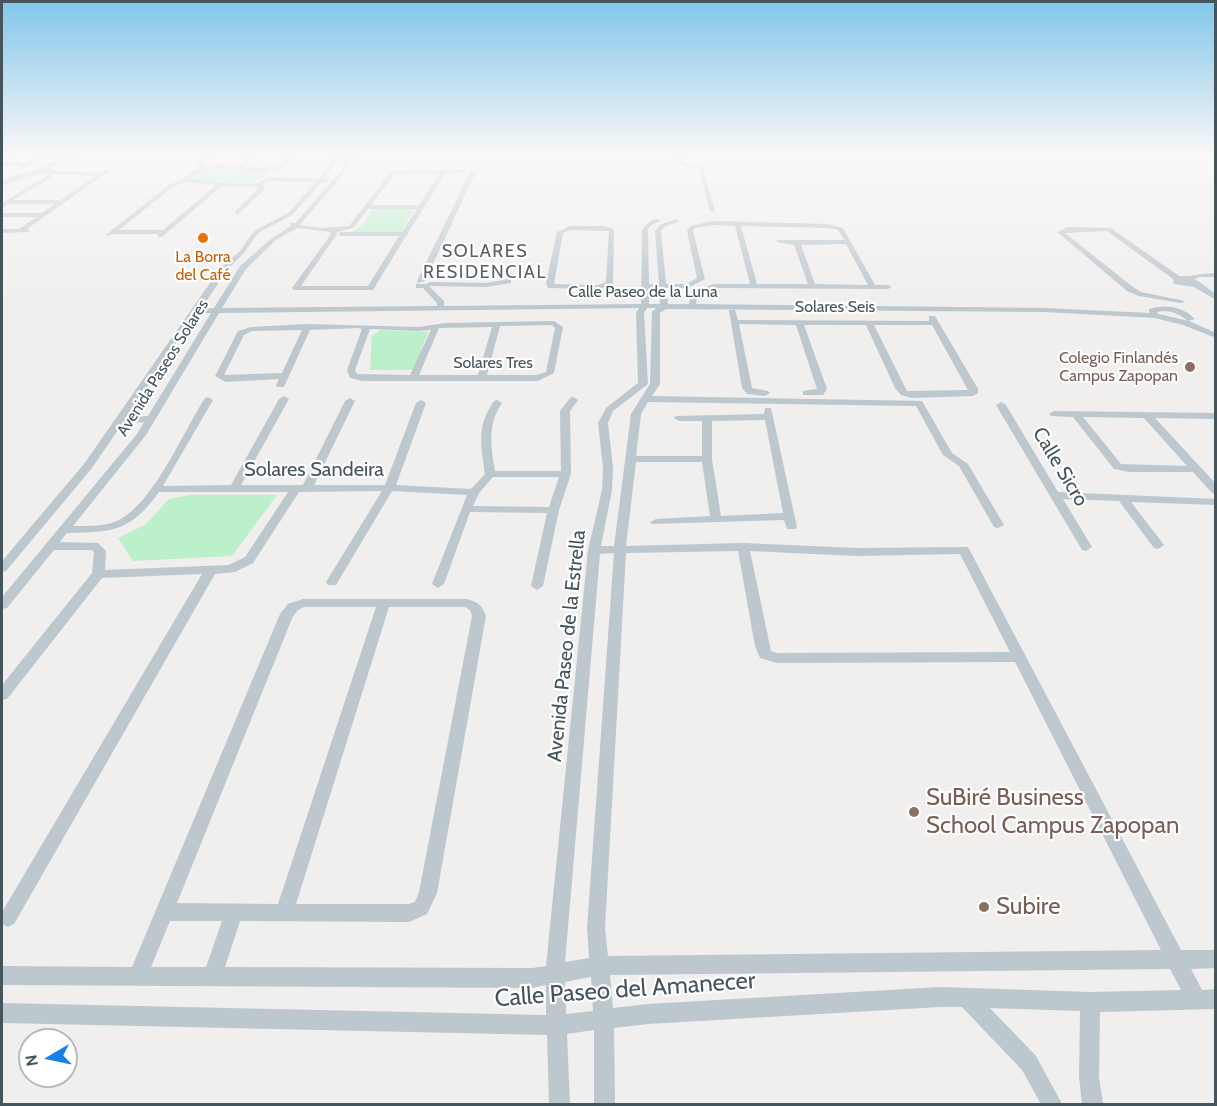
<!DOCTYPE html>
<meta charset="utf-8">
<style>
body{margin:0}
#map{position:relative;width:1217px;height:1106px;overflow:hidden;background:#f1eeee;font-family:Cabin,sans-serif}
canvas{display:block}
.frame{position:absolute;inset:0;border:3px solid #46545c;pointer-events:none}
.north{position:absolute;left:18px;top:1028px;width:60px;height:60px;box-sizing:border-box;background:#fff;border:2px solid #b5bbbe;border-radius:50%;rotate:261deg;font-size:16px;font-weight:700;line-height:24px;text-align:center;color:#46545c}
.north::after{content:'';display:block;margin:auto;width:21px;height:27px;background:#1482e5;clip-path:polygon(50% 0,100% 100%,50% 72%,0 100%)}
</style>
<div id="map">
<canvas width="1217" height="1106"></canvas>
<div class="frame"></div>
<div class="north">N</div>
</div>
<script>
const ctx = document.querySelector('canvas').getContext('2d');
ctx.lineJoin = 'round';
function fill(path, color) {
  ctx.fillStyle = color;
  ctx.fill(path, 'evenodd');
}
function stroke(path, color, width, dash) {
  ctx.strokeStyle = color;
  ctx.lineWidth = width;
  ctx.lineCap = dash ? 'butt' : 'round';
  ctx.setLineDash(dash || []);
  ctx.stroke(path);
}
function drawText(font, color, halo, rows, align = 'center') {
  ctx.font = font + ' Cabin,sans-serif';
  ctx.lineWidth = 4.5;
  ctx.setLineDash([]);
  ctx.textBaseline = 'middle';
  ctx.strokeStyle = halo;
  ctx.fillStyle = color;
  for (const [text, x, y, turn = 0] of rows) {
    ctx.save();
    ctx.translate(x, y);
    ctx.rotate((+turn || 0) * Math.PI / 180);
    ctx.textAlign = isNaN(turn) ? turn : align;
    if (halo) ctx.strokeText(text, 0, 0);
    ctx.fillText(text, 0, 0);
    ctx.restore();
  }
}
fill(new Path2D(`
 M 222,167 L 269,170 L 269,174 C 254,185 242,184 224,183 L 222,181 L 204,182 L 186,178 L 205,168 Z
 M 386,208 L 415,208 L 401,232 L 352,232 L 364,224 L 372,209 Z
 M 380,330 L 428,332 L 414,370 L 370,370 L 372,336 Z
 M 190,495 L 277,495 L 232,556 L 133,561 L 118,538 L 145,525 L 169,499 Z`), '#bbf0cb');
fill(new Path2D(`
 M 11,153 L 17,153 L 2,160 L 2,157 Z
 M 45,153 L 51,153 L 24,168 L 20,168 L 21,166 L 2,165 L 2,162 L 27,162 Z
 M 70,153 L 76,153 L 50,168 L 59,172 L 100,172 L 106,169 L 109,171 L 27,229 L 30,231 L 29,232 L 2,233 L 2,229 L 19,229 L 36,217 L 2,217 L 2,213 L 41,213 L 55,204 L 8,204 L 2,207 L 2,203 L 51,173 C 32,175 21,178 2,186 L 2,182 L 11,177 L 44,167 ZM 53,174 L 96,176 L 60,200 L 14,200 L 53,176 Z
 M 209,153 L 215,153 L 202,164 L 205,167 L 218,164 L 239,166 L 251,153 L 256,153 L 244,166 C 267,168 276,171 292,153 L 297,153 C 293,158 289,164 284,167 C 255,183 219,154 190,179 L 239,184 L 257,183 L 269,177 L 319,179 L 336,153 L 341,153 L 324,179 L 328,180 L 328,182 L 322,183 L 292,215 L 258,233 L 244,253 L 227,270 L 201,309 L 214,308 L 240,266 L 272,238 L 291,226 L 290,223 L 295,223 L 339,173 L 350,153 L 354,153 L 343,175 L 300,225 L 321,228 L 349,226 L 391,171 L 463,170 L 466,172 L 445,174 L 408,233 L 409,234 L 406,236 L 373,290 L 293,290 L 292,288 L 331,234 L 330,232 L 297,228 L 276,240 L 246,269 L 222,308 L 437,306 L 437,303 L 423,288 L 416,288 L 416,284 L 426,284 L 430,282 L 486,283 L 508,279 L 511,279 L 511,283 L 486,287 L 429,286 L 444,301 L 444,306 L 641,304 L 642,230 C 646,224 652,218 660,219 L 660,221 L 650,226 L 648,230 L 649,284 L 659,284 L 655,231 L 660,225 L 676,219 L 679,221 L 678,222 L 664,227 L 661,231 L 666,284 L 687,284 L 697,278 L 687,231 L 690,226 L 712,221 L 828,224 L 843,228 L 875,285 L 888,285 L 892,287 L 888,289 L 715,288 L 698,294 L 696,304 L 1045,308 L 1149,313 L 1149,309 C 1166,304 1182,306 1195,319 L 1188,321 C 1178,313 1169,309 1157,312 L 1158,314 L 1189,321 L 1216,333 L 1216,338 L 1183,325 L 1155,318 L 1045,312 L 666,309 L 660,313 L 660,384 L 652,396 L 922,401 L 952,453 L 968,464 L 1004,525 L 998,528 L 994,527 L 959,466 L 943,455 L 916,406 L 648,402 L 641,414 L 636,456 L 702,456 L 702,421 L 679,421 L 674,418 L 676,416 L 764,414 L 765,408 L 771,408 L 797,527 L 795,529 L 787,529 L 784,520 L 652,524 L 650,522 L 656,519 L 710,516 L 702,462 L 636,462 L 626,546 L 743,543 L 857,548 L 968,547 L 1181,950 L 1216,950 L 1216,968 L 1191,969 L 1202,990 L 1216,989 L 1216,1009 L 1100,1012 L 1099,1077 L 1103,1104 L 1082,1104 L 1079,1077 L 1080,1011 L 990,1008 L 1036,1056 L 1062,1104 L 1041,1104 L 1022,1070 L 962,1007 L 940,1007 L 648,1024 L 614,1028 L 615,1104 L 594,1104 L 594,1030 L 567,1034 L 570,1104 L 549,1104 L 547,1035 L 2,1023 L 2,1003 L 546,1015 L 546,985 L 532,988 L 2,985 L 2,966 L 132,967 L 280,614 L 288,604 L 303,599 L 467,599 C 478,602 482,605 486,616 L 437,893 L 427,914 L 409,922 L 240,921 L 225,967 L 532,968 L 546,966 L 588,550 L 602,490 L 603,468 L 598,423 L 606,408 L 638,383 L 636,313 L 639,308 L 219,313 L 146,435 L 73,526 C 88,526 105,527 119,520 C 154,502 183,432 205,398 L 208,397 L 213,400 L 163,486 L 231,485 L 279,399 L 284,396 L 289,399 L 241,485 L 303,485 L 345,401 L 350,398 L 355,401 L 314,485 L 385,485 L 416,403 L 421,400 L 426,403 L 396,485 L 471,489 L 485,474 C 481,445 476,427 494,401 L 497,400 L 502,403 C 487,425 491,446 495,471 L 561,471 L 560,411 L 570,398 L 573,397 L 578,400 L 570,411 L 571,474 L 559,510 L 543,586 L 537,590 L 531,586 L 547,513 L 470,512 L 444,584 L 438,588 L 432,584 L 467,495 L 392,491 L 336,585 L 328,585 L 326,582 L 382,491 L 299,492 L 253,563 L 235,572 L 215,574 L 14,924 L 8,927 L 2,924 L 2,912 L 202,574 L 102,578 L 7,699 L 2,700 L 2,685 L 92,573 L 94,552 L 91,550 L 54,550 L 7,608 L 2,609 L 2,597 L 137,434 L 144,422 L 122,424 L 92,468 L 6,571 L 2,572 L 2,561 L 84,464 L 221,267 L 240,251 L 254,231 L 288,213 L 316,182 L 270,181 L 263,185 L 265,186 L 264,190 L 237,215 L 235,212 L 259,187 L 222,186 L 162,237 L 158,237 L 158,234 L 114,234 L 107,236 L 107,234 L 169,185 L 183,179 L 195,169 L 199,168 L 196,165 L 197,163 ZM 395,174 L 439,174 L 419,205 L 371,205 ZM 186,182 L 216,185 L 163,230 L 119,230 L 173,187 ZM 368,209 L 417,209 L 402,232 L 341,232 L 338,234 L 341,236 L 399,236 L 368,286 L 301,286 L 337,234 L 337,232 L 353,228 ZM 712,225 L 735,226 L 750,284 L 714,284 L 692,291 L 689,304 L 668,304 L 666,288 L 688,288 L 705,279 L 693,231 L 695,228 ZM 741,226 L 828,228 L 838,230 L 844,240 L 777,240 L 777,242 L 794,245 L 808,284 L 757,284 ZM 846,244 L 868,285 L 815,284 L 801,245 ZM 649,288 L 659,288 L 660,304 L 649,304 ZM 647,308 L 656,308 L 652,312 L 650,384 L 631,414 L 614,546 L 601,546 L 612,490 L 613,468 L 608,423 L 613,411 L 648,384 L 644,313 ZM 197,313 L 211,313 L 148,416 L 126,418 ZM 765,420 L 783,513 L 721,516 L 712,459 L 712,421 ZM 493,477 L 559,477 L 549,507 L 473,506 L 479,493 ZM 159,492 L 288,492 L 245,557 L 229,565 L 105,570 L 106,551 L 98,543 L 60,542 L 67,533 C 113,532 130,532 159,492 ZM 738,551 L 755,646 L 760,658 L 777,663 L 1015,662 L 1161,950 L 608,956 L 605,928 L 626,553 ZM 750,551 L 857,556 L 960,554 L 1010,652 L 777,653 L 771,651 ZM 614,553 L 587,928 L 589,958 L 565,962 L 600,554 ZM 304,607 L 376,607 L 278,904 L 177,903 L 293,616 L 298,610 ZM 389,607 L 465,607 L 470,610 L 472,616 L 419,892 L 415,902 L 409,904 L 296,904 ZM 170,921 L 222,921 L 206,967 L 151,967 ZM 1170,969 L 1181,990 L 1090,992 L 940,987 L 648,1004 L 613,1008 L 610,975 ZM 591,977 L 593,1011 L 566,1014 L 565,982 Z
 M 674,153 L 678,153 L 683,163 L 703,167 L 715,212 L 710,211 L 699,169 L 679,165 Z
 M 473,170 L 476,172 L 425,281 L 418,283 L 417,281 L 470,172 Z
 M 570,226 L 604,226 L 614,229 L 613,285 L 599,289 L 548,288 L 546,283 L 557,232 ZM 571,230 L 609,231 L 606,282 L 598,285 L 554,284 L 563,233 Z
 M 1068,227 L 1111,228 L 1179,276 C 1191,277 1202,273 1216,273 L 1216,277 L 1199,277 L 1195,279 L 1216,294 L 1216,300 L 1194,287 L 1174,284 L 1173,279 L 1107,231 L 1065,233 L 1133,287 L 1141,292 L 1185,301 L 1181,303 L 1139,296 L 1127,291 L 1057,232 Z
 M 729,310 L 735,310 L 738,320 L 929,321 L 929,316 L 935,316 L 978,389 L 978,393 L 973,396 L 912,398 L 901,395 L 895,388 L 866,325 L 804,325 L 827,389 L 823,395 L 803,395 L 803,391 L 817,389 L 796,325 L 739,324 L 752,388 L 768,391 L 770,393 L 765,396 L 747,394 L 742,388 ZM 874,325 L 932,325 L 968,390 L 907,391 Z
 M 554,321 L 563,327 L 554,373 L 538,381 L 362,381 L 350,378 L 347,370 L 362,329 L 358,328 L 310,330 L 284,387 L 278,387 L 276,385 L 279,379 L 226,382 L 215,376 L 238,331 L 251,327 L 308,324 L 418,327 L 446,323 ZM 552,325 L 555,328 L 546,372 L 537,375 L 487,375 L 500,326 ZM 492,327 L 478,375 L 419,375 L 439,328 ZM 370,329 L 418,331 L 431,330 L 410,375 L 357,374 L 355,370 ZM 302,330 L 282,373 L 224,375 L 244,335 L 252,331 Z
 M 1001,402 L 1006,405 L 1058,492 L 1216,499 L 1216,505 L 1131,502 L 1164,545 L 1158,549 L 1154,548 L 1119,501 L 1063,499 L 1092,547 L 1086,551 L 1082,550 L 996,405 Z
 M 1054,411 L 1216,413 L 1216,419 L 1155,418 L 1216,484 L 1216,494 L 1212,493 L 1193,472 L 1129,472 L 1114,469 L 1073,417 L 1051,416 L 1049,414 ZM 1083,417 L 1144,418 L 1187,466 L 1121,464 Z`), '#bcc7ce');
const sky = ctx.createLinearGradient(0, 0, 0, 307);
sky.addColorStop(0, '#81c6ea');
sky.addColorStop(0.5, '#f9f7f7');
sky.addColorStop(1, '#f9f7f700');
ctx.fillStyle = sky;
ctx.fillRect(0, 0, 1217, 307);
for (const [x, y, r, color] of [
 [203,238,6,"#e8710a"],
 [1190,367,6,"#8d6e63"],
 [914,812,6,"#8d6e63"],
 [984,907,6,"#8d6e63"]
]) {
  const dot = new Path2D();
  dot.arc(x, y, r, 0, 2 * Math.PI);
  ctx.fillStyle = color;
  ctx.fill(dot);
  stroke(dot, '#fff', 2);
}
drawText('16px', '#c56008', '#fff', [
 ["La Borra",203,257],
 ["del Café",203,275]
]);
drawText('16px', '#46545c', '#fff', [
 ["Calle Paseo de la Luna",643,292],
 ["Solares Seis",835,307],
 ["Solares Tres",493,363],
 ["Avenida Paseos Solares",163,368,-58]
]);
drawText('16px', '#785e54', '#fff', [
 ["Colegio Finlandés",1178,358],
 ["Campus Zapopan",1178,376]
], 'right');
ctx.letterSpacing = '1.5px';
drawText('18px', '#5a5f63', '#fff', [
 ["SOLARES",485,252],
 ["RESIDENCIAL",485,273]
]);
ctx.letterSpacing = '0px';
drawText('20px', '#46545c', '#fff', [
 ["Calle Sicro",1060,467,59],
 ["Solares Sandeira",314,470],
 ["Avenida Paseo de la Estrella",567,646,-84]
]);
drawText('24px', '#785e54', '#fff', [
 ["SuBiré Business",926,798],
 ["School Campus Zapopan",926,826],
 ["Subire",996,907]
], 'left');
drawText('24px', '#46545c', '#fff', [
 ["Calle Paseo del Amanecer",625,990,-4]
]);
</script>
